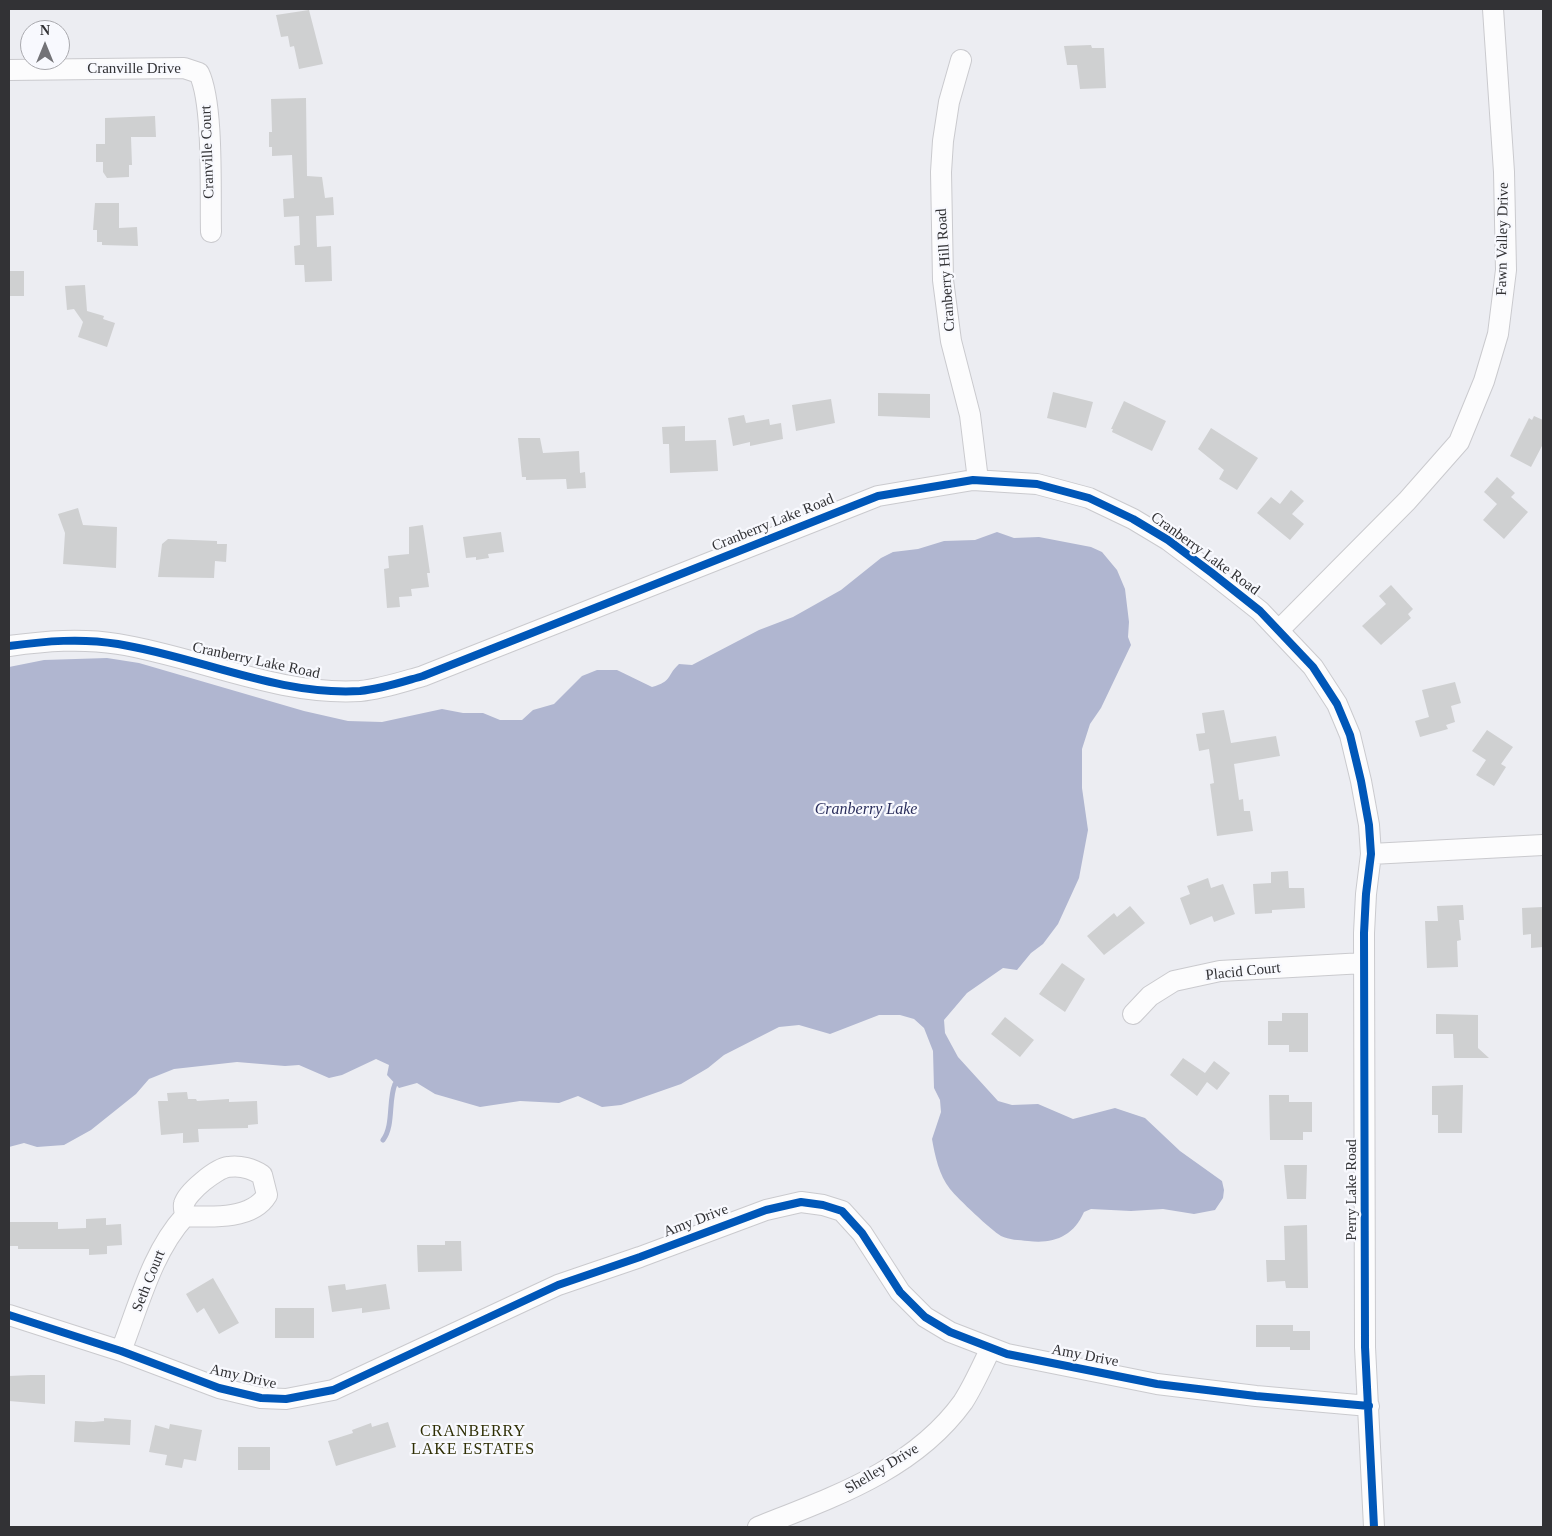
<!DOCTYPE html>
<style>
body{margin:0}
#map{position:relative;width:1552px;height:1536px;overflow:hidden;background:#ecedf2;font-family:Georgia,serif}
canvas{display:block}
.frame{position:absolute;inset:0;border:10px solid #323235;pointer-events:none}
.north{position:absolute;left:20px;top:20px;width:50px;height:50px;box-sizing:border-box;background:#f8f9fe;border:1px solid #a9a9ae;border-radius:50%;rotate:0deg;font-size:14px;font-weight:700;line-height:20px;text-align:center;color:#323235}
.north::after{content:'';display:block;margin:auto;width:18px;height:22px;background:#737377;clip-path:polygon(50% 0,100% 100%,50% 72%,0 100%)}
</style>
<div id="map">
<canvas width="1552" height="1536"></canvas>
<div class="frame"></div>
<div class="north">N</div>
</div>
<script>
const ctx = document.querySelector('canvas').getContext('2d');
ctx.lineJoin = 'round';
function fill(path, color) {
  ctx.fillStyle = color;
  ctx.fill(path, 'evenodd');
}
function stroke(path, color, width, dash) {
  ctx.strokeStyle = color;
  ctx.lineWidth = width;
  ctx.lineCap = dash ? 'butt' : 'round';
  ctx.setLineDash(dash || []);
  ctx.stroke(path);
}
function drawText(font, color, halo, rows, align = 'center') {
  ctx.font = font + ' Georgia,serif';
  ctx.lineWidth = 4.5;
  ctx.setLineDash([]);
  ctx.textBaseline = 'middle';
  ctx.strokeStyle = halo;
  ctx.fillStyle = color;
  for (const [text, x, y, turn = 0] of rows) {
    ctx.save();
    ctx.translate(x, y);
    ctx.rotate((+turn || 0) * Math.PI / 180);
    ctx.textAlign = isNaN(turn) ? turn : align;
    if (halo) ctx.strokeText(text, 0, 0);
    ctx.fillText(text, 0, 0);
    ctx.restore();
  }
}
fill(new Path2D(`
 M 997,532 L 1014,538 L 1039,537 L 1091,547 L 1102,552 L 1117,570 L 1125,589 L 1129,622 L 1128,637 L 1131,645 L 1101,708 L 1090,724 L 1082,749 L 1082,788 L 1088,830 L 1079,878 L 1058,924 L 1043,944 L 1031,953 L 1017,970 L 1003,968 L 967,993 L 944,1020 L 945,1033 L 958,1057 L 998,1101 L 1012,1105 L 1038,1104 L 1073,1119 L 1115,1108 L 1145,1118 L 1180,1151 L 1222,1181 L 1224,1190 L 1223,1198 L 1215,1210 L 1194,1214 L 1163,1209 L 1131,1211 L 1091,1209 L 1084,1212 C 1073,1237 1053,1244 1028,1241 C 1019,1240 1009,1240 1001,1236 C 991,1230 958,1199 950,1189 C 939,1175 935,1156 932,1139 L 941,1112 L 940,1100 L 934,1088 L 933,1051 L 924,1028 L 914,1019 L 900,1015 L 879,1015 L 830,1034 L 799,1025 L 779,1027 L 724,1055 L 708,1068 L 681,1084 L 621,1105 L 602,1107 L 578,1096 L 559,1103 L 520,1101 L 480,1107 L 435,1094 L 417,1083 L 399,1088 L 387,1075 L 389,1065 L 376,1059 L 342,1075 L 329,1078 L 299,1065 L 285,1066 L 237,1062 L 174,1069 L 149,1079 L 136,1094 L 91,1130 L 64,1145 L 37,1147 L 24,1143 L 9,1147 L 9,667 L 44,660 L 107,658 L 139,663 L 304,711 L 348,721 L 382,722 L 442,709 L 463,713 L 483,713 L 500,720 L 522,720 L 533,710 L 554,704 L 582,676 L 597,670 L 617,670 L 652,687 C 673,681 666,676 679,664 L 692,665 L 759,630 L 793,617 L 841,590 L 881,558 L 893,552 L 918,549 L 944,541 L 975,540 Z`), '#b0b6d0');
stroke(new Path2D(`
 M 383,1140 C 394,1125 388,1101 395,1084`), '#b0b6d0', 5);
fill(new Path2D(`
 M 309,10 L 323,64 L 299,69 L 294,46 L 290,47 L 288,36 L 281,37 L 276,15 Z
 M 1091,45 L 1092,48 L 1104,48 L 1106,88 L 1080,89 L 1077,65 L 1067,65 L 1064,46 Z
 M 306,98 L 307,176 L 322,177 L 325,198 L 333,197 L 334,215 L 316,216 L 317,247 L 331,246 L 332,281 L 305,282 L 304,265 L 295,265 L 294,246 L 300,245 L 299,216 L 284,217 L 283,199 L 294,198 L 292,155 L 272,156 L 272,147 L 269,147 L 269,132 L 272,132 L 271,99 Z
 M 155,116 L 156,137 L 131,137 L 132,165 L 129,165 L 129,177 L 107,178 L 103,172 L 103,162 L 96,162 L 96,144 L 105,144 L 105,118 Z
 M 95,203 L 119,203 L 119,228 L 137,227 L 138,246 L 102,245 L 102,242 L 97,242 L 97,230 L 93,230 Z
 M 9,271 L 24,271 L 24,296 L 9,296 Z
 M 85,285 L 87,311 L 104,316 L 103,319 L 115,323 L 107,347 L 78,337 L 83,322 L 74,309 L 67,310 L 65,286 Z
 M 1053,392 L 1093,402 L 1086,428 L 1047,418 Z
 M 878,393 L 930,394 L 930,418 L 878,416 Z
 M 831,399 L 835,423 L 796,431 L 792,405 Z
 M 1124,401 L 1166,421 L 1152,451 L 1112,432 L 1113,429 L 1111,429 Z
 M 744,415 L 746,423 L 769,419 L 770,425 L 781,423 L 783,439 L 750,446 L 750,442 L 733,446 L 728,418 Z
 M 1534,416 L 1543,420 L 1543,444 L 1531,467 L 1510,456 L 1529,418 L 1532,420 Z
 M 685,426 L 685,441 L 716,440 L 718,471 L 670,473 L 669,444 L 663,444 L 662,427 Z
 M 1211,428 L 1258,458 L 1237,490 L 1219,479 L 1224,470 L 1198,449 Z
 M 518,438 L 540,438 L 543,453 L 579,451 L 580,473 L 585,472 L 586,488 L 567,489 L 566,479 L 526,480 L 526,477 L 522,477 Z
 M 1497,477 L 1515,493 L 1511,497 L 1528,512 L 1504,539 L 1483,520 L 1497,504 L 1484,492 Z
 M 1291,490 L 1304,501 L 1292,514 L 1304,524 L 1290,540 L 1257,513 L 1271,497 L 1280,504 Z
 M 78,508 L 83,525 L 117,527 L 116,568 L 63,564 L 65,533 L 58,514 Z
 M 423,525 L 430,573 L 427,573 L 429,587 L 411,589 L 412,596 L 399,597 L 400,607 L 387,608 L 384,569 L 389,568 L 388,556 L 409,554 L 409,527 Z
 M 501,532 L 504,552 L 488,554 L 489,558 L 476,560 L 476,557 L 466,558 L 463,537 Z
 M 168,539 L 217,541 L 217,544 L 227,544 L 226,562 L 215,561 L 214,578 L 158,577 L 162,544 Z
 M 1391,585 L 1413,609 L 1408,614 L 1411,618 L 1381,645 L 1362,626 L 1386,604 L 1379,596 Z
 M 1455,682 L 1461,703 L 1451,706 L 1455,722 L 1446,725 L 1448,729 L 1420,737 L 1415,721 L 1429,717 L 1422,690 Z
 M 1224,710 L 1231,743 L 1276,736 L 1280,756 L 1234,764 L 1239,800 L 1243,799 L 1244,811 L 1250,811 L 1253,831 L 1217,836 L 1210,784 L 1214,783 L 1209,749 L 1199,751 L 1196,734 L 1205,733 L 1202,713 Z
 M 1487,730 L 1513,747 L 1501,764 L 1506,767 L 1494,786 L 1476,775 L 1486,760 L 1472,751 Z
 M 1288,871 L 1289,888 L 1304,888 L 1305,908 L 1272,910 L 1272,913 L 1255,914 L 1253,884 L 1271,883 L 1271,872 Z
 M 1208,878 L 1211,888 L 1223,884 L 1235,914 L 1214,922 L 1212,916 L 1190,925 L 1180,898 L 1190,894 L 1187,886 Z
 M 1463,905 L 1464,920 L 1459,920 L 1461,940 L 1457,941 L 1458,967 L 1427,968 L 1425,921 L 1438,921 L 1437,906 Z
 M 1130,906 L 1145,923 L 1104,955 L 1087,936 L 1114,913 L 1117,917 Z
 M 1543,907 L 1543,947 L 1531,948 L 1531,934 L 1523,935 L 1522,908 Z
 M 1062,963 L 1085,979 L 1065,1012 L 1039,994 Z
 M 1282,1013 L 1308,1013 L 1308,1052 L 1289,1052 L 1289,1045 L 1268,1045 L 1268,1021 L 1282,1021 Z
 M 1436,1014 L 1478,1015 L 1478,1048 L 1489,1058 L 1454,1058 L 1453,1034 L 1436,1034 Z
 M 1005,1017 L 1034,1040 L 1020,1057 L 991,1034 Z
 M 1183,1058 L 1205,1073 L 1214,1061 L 1230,1073 L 1217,1090 L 1207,1082 L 1197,1096 L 1170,1075 Z
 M 1463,1085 L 1462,1133 L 1438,1133 L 1438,1115 L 1432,1115 L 1432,1086 Z
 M 187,1092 L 188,1099 L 196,1099 L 197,1101 L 229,1099 L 229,1102 L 257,1101 L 258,1124 L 248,1125 L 248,1128 L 198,1129 L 199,1142 L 183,1143 L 183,1133 L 161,1135 L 158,1101 L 168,1101 L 167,1093 Z
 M 1269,1095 L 1289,1095 L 1289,1102 L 1312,1102 L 1312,1132 L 1303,1132 L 1303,1140 L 1270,1140 Z
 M 1284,1165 L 1307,1165 L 1306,1199 L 1287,1199 Z
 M 106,1218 L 106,1225 L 121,1224 L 122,1245 L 107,1246 L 107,1254 L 89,1255 L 89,1249 L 18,1249 L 18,1246 L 9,1246 L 9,1222 L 58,1222 L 58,1229 L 86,1228 L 86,1219 Z
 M 1307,1225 L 1308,1288 L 1286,1288 L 1285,1281 L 1267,1282 L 1266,1260 L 1285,1260 L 1284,1226 Z
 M 445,1241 L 461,1241 L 462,1271 L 418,1272 L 417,1245 L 445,1245 Z
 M 213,1278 L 239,1323 L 219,1334 L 204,1308 L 197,1313 L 186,1294 Z
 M 345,1284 L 346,1290 L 386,1284 L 390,1309 L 362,1313 L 362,1308 L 332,1312 L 328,1286 Z
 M 275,1308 L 314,1308 L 314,1338 L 275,1338 Z
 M 1256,1325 L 1293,1325 L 1293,1331 L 1310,1331 L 1310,1350 L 1290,1350 L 1290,1347 L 1256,1347 Z
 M 31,1375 L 45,1375 L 45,1404 L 9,1401 L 9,1376 Z
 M 104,1418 L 131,1420 L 130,1445 L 74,1442 L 75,1421 L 93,1422 L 104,1421 Z
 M 388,1422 L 396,1447 L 336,1466 L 328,1441 L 353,1433 L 352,1430 L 371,1423 L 372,1427 Z
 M 170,1424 L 202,1430 L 196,1461 L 184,1459 L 182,1468 L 165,1465 L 167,1455 L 149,1452 L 155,1425 L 169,1429 Z
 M 238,1447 L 270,1447 L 270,1470 L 238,1470 Z`), '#cfd0d1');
const minor = new Path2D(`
 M 961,60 L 949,102 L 943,141 L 941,172 L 943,280 L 951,341 L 970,415 L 978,480
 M 9,70 L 184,68 L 199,73 C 214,104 210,194 211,232
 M 1279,630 L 1407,501 L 1459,442 L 1484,381 L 1498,334 L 1506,270 L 1504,172 L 1493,9
 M 9,646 C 46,641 81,638 118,644 C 199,657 278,696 360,691 C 382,689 402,682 423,676 L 878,496 L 973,480 L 1037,484 L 1089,498 L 1133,519 L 1168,540 L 1212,573 L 1260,611 L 1313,667 L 1337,704 L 1350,735 L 1361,781 L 1369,825 L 1371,854 L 1366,894 L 1364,933 L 1365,1347 L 1374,1527
 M 1371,854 L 1543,845
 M 1133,1014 L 1150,996 L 1174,981 L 1220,971 L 1364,963
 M 9,1315 L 121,1351 L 219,1388 L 261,1398 L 286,1399 L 333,1390 L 558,1285 L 640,1257 L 766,1210 L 801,1202 L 823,1205 L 842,1211 L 862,1233 L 900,1292 L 925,1317 L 950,1332 L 1007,1354 L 1157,1384 L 1256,1396 L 1369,1406
 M 121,1351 C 139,1305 152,1252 185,1216 C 211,1217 252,1220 267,1195 L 262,1175 C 253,1169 240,1165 228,1167 C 217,1168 187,1192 184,1204 C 183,1207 185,1212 185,1216
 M 758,1527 C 833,1497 914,1470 963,1402 C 974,1385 982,1366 991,1348`);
stroke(minor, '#cacace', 22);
stroke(minor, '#fcfcfd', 20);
stroke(new Path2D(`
 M 9,646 C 46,641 81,638 118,644 C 199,657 278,696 360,691 C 382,689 402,682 423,676 L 878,496 L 973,480 L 1037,484 L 1089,498 L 1133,519 L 1168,540 L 1212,573 L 1260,611 L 1313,667 L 1337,704 L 1350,735 L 1361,781 L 1369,825 L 1371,854 L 1366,894 L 1364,933 L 1365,1347 L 1374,1527
 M 9,1315 L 121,1351 L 219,1388 L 261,1398 L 286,1399 L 333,1390 L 558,1285 L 640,1257 L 766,1210 L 801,1202 L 823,1205 L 842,1211 L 862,1233 L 900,1292 L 925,1317 L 950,1332 L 1007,1354 L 1157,1384 L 1256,1396 L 1369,1406`), '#0057b8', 8);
drawText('15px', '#323235', '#f8f9fe', [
 ["Cranville Drive",134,69],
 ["Cranville Court",208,152,-92],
 ["Fawn Valley Drive",1503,239,-89],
 ["Cranberry Hill Road",946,270,-94],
 ["Cranberry Lake Road",773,523,-22],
 ["Cranberry Lake Road",1205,554,36],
 ["Cranberry Lake Road",256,661,12],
 ["Placid Court",1243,972,-6],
 ["Perry Lake Road",1352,1190,-90],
 ["Amy Drive",696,1221,-21],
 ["Seth Court",149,1281,-68],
 ["Amy Drive",1085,1356,11],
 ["Amy Drive",243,1377,13],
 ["Shelley Drive",882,1469,-31]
]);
drawText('italic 16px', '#2b2f5d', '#f8f9fe', [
 ["Cranberry Lake",866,810]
]);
ctx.letterSpacing = '1px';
drawText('16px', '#2f2f05', '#f8f9fe', [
 ["CRANBERRY",473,1432],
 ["LAKE ESTATES",473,1450]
]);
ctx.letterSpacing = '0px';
</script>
